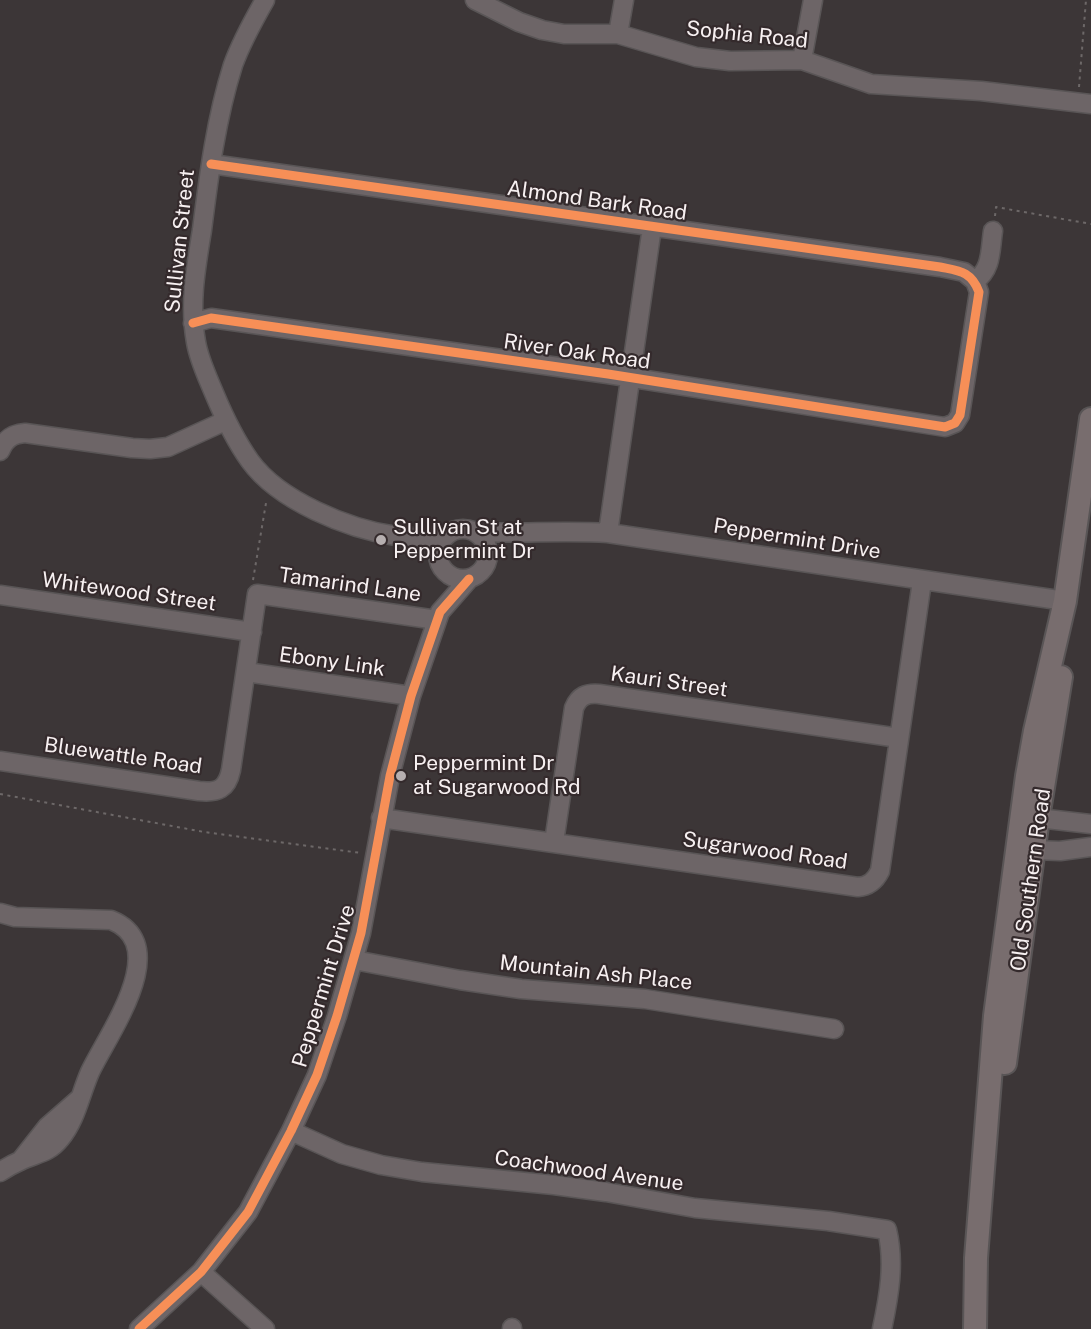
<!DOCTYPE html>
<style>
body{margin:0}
canvas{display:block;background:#3c3637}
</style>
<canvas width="1091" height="1329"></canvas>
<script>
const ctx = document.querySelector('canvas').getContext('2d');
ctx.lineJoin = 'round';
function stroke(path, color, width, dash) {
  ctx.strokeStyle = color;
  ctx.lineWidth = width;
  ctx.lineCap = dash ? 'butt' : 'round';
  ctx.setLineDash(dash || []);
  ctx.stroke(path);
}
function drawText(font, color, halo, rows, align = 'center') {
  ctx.font = font + ' "Public Sans",sans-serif';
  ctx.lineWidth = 4.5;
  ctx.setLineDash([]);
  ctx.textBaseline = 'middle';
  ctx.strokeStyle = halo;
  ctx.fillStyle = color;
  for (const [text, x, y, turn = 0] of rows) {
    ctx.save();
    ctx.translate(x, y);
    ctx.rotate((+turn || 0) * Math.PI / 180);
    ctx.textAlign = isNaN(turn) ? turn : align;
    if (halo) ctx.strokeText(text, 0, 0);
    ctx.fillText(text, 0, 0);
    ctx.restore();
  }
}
const minor = new Path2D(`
 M 265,0 C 253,21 241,43 233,65 C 216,119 209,174 202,230 C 196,267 189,304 196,342 C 199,360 207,376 214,393 C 224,417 235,440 250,461 C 279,501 348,529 396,536 C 413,538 429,537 446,536
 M 475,0 L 519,22 L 542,30 L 564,34 L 618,34 L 696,57 L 730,61 L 802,60 L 871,84 L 981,91 L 1091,104
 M 618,34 L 624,0
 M 802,60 L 813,0
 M 211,164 L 940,267 L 964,272 L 975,281
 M 975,281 C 992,269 990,251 993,231
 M 193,323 L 211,318 L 608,374 L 945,427 L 955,423 L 960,415 L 979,292 L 975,281
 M 0,451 C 5,439 12,434 25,433 L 132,448 L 150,449 L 168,447 L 225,421
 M438 554a25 25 0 1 1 50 0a25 25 0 1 1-50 0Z
 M 475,532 C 520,534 564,530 608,533 L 1065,601
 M 608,533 L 652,227
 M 0,595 L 252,632
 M 246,672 L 411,696
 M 0,761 L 199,791 C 218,793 227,789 231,770 L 257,594 L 437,620
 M 381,818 L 858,887 C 869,886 875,881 880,871 L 922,581
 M 1091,824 L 1038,818 L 1019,839 L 1034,850 L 1060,851 L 1091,847
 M 554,842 L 574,708 C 579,696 586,693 599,694 L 899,738
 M 0,913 L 15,917 L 111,920 C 174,945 108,1034 90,1072 C 80,1095 76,1120 60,1139 C 48,1154 36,1153 20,1161 C 13,1164 6,1168 0,1172
 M 354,960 L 460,980 L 521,989 L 645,999 L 834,1029
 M 291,1131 L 342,1154 L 381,1165 L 422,1172 L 554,1185 L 606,1192 L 695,1208 L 828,1221 L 887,1230 C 895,1263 889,1296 882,1329
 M 21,1160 L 47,1127 L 79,1099
 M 201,1272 L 265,1329
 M 139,1329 L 201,1272 L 248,1212 L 291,1131 L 317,1075 L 337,1016 L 361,933 L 390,776 L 411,696 L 440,612 L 469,579
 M 512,1329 L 512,1328`);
const major = new Path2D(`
 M 1005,1063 L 1038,818 L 1061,677
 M 975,1329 L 976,1258 L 995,1016 L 1027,776 L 1035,731 L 1065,601 L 1091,419`);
stroke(minor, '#595556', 21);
stroke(major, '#595556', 26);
stroke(new Path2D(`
 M 1079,87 L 1086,0
 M 995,216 L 996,207 L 1091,224
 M 253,580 L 266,503
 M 0,794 L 204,832 L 361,853`), '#6d6868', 2, [3, 4.5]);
stroke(minor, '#6d6567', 18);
stroke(major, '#786d6e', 22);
stroke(new Path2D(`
 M 193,323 L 211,318 L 608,374 L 945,427 L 955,423 L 960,415 L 979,292 C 971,271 959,271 940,267 L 211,164
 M 139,1329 L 201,1272 L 248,1212 L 291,1131 L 317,1075 L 337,1016 L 361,933 L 390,776 L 411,696 L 440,612 L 469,579`), '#f78f57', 9);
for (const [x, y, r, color] of [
 [381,540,6,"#b6afb0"],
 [401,776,6,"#b6afb0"]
]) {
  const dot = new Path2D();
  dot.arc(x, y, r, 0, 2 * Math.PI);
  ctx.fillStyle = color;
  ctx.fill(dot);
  stroke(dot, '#342a2c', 2);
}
drawText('21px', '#f7f0f1', '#342a2c', [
 ["Sophia Road",747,35,6],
 ["Almond Bark Road",597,201,8],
 ["Sullivan Street",180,241,-84],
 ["River Oak Road",577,352,8],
 ["Peppermint Drive",797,539,9],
 ["Tamarind Lane",350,585,8],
 ["Whitewood Street",129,592,8],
 ["Ebony Link",332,662,8],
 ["Kauri Street",669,682,8],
 ["Bluewattle Road",123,756,8],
 ["Sugarwood Road",765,851,8],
 ["Old Southern Road",1031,880,-82],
 ["Mountain Ash Place",596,973,6],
 ["Peppermint Drive",324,986,-73],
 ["Coachwood Avenue",589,1171,8]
]);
drawText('21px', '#f7f0f1', '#342a2c', [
 ["Sullivan St at",393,528],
 ["Peppermint Dr",393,552],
 ["Peppermint Dr",413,764],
 ["at Sugarwood Rd",413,788]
], 'left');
</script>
